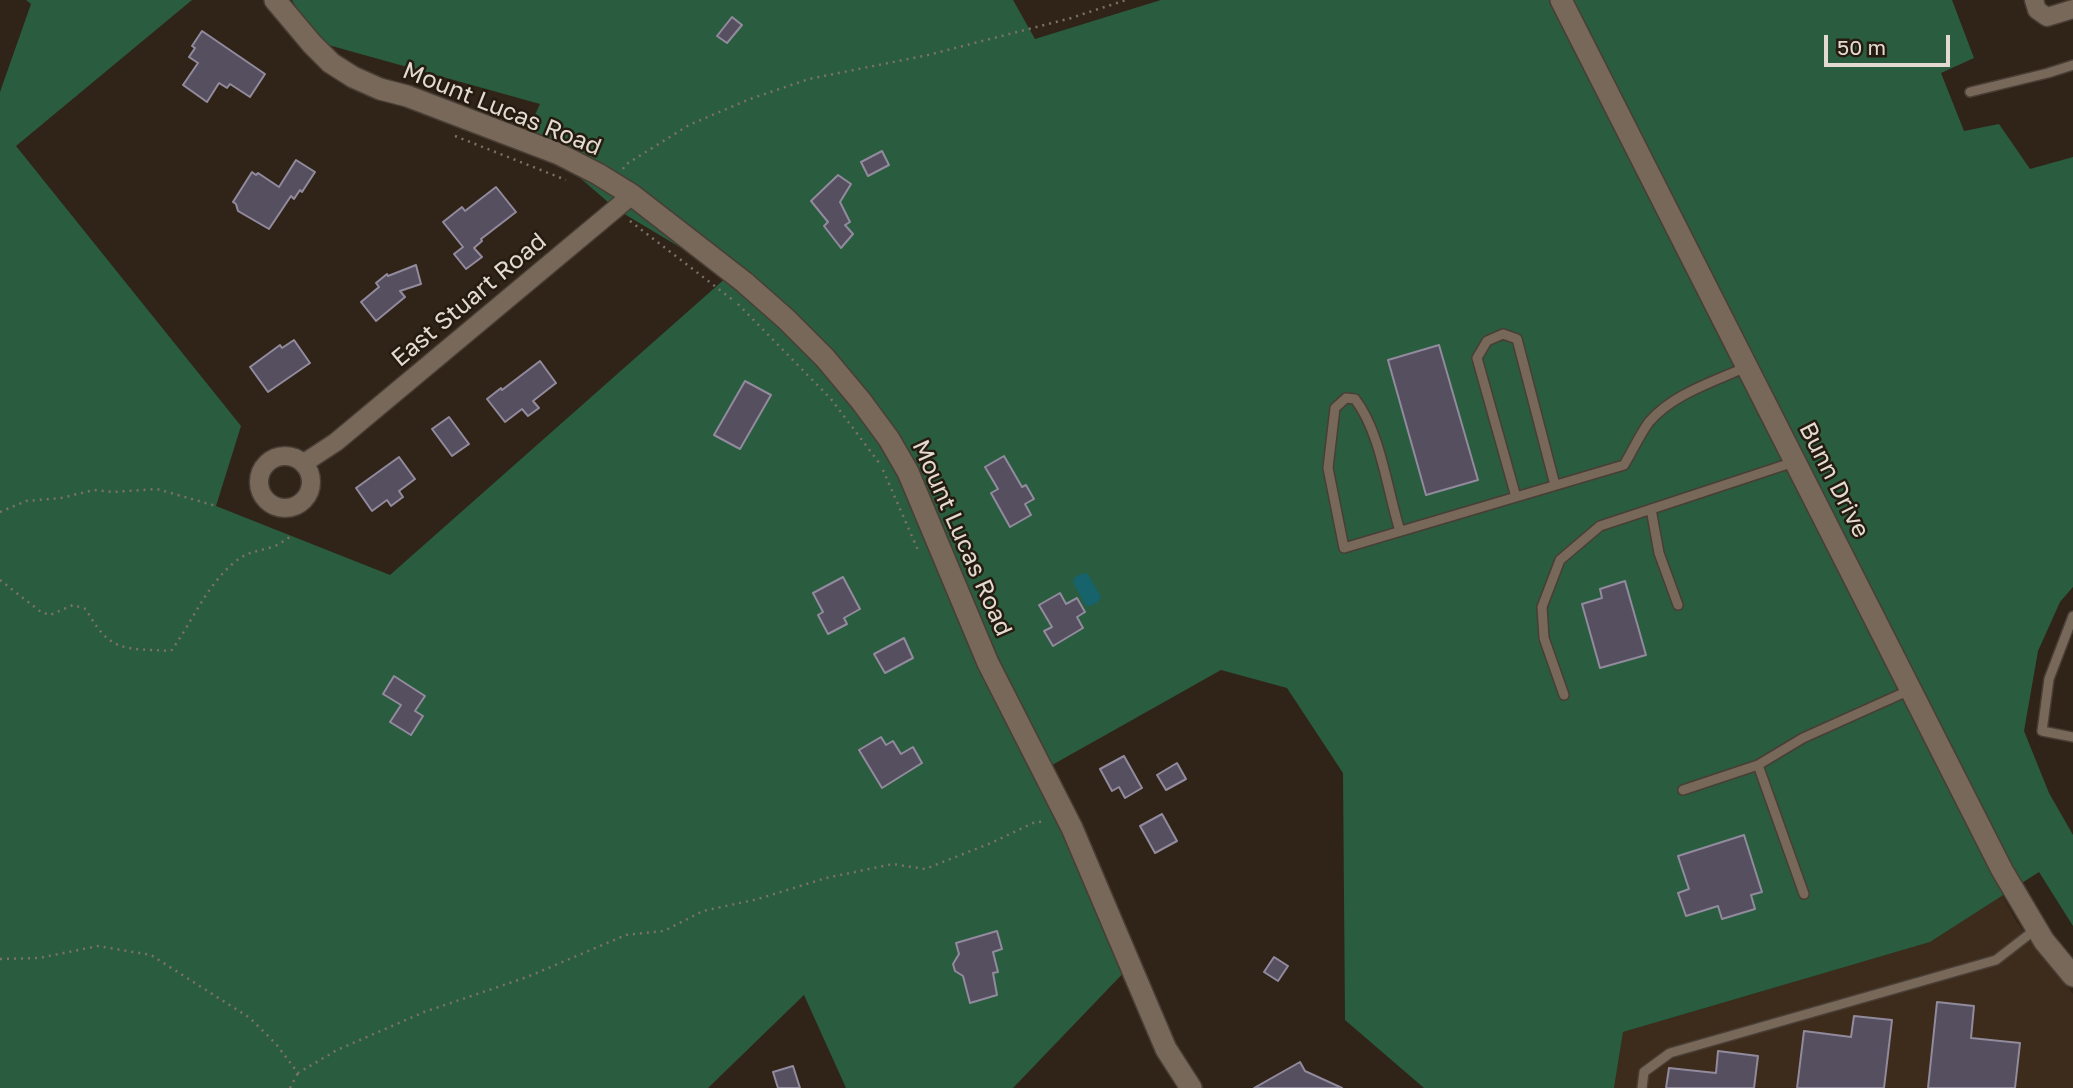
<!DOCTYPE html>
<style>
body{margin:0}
#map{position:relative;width:2073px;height:1088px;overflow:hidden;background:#302418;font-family:"Golos Text",sans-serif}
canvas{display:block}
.scale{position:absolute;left:1824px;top:35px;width:126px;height:32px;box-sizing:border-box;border:4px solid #e3dad2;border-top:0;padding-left:9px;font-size:21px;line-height:24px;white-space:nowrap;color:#e3dad2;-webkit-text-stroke:5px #261b0f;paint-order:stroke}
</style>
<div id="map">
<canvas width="2073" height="1088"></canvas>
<div class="scale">50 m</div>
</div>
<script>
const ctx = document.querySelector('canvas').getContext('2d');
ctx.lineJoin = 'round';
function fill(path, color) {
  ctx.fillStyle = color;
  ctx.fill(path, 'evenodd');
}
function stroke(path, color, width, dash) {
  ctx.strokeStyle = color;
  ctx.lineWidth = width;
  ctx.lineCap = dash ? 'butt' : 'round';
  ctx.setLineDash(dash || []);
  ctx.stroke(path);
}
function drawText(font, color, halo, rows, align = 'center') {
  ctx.font = font + ' "Golos Text",sans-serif';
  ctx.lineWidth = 5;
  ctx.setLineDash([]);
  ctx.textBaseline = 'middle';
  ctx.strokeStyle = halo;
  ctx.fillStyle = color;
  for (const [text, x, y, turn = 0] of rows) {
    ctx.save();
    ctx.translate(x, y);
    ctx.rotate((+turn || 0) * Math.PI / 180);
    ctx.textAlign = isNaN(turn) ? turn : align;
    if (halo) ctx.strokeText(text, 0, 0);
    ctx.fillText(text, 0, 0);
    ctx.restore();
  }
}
fill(new Path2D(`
 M 2002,895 L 2016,921 L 2073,994 L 2073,1088 L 1614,1088 L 1623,1032 L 1930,942 Z`), '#3d2c1b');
fill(new Path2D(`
 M 26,0 L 192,0 L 16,146 L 241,426 L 216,506 L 390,575 L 728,276 L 616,209 L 527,132 L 540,104 L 314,41 L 292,0 L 1013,0 L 1035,39 L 1161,0 L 1952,0 L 1974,58 L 1941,73 L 1964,131 L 1999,124 L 2030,169 L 2073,157 L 2073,587 L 2060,602 L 2038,651 L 2024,731 L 2049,793 L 2073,835 L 2073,926 L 2039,872 L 1930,942 L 1623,1032 L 1614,1088 L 1424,1088 L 1345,1020 L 1343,773 L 1287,688 L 1221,670 L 1045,769 L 1131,965 L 1013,1088 L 846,1088 L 804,995 L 708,1088 L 0,1088 L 0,92 L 31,4 Z`), '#2a5c3f');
fill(new Path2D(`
 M 1083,573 L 1088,574 L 1101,597 C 1098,603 1093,606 1086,606 L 1073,582 L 1075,577 Z`), '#16636b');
const building = new Path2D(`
 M 732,17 L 742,25 L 727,43 L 717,36 Z
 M 202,31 L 265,74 L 250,97 L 230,84 L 227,88 L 219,83 L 207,102 L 183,85 L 198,63 L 189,57 L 195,48 L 192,46 Z
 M 882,151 L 889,165 L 868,176 L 861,162 Z
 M 296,160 L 315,172 L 302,192 L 300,190 L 294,199 L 291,196 L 269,229 L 238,211 L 236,204 L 233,202 L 252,172 L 256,175 L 258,173 L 279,187 Z
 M 838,175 L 851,184 L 840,202 L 850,222 L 845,225 L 853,234 L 841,248 L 824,226 L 828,222 L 811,201 Z
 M 496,187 L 516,212 L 481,239 L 482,241 L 474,248 L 482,257 L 466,269 L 454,254 L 463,247 L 443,222 L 462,207 L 465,211 Z
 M 416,265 L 421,284 L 400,291 L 405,297 L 376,321 L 361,302 L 379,287 L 376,283 L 387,274 L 388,276 Z
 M 294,340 L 310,363 L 268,392 L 250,367 L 280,345 L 282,348 Z
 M 1439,345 L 1478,480 L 1426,495 L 1388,360 Z
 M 540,361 L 556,383 L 533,401 L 539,408 L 528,416 L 522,409 L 505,422 L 487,399 L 501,388 L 502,390 Z
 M 745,381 L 771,395 L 740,449 L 714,435 Z
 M 449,417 L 469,444 L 452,456 L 432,429 Z
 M 1004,456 L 1022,487 L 1026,485 L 1034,499 L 1025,504 L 1031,515 L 1010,527 L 991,493 L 998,489 L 985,467 Z
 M 399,457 L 415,479 L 399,491 L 403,497 L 391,506 L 387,500 L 372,511 L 356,488 Z
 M 843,577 L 860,609 L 844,618 L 847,624 L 828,634 L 818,615 L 823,612 L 813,593 Z
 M 1625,581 L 1646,655 L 1600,668 L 1582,604 L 1602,598 L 1600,589 Z
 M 1060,593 L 1066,604 L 1077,598 L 1085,612 L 1077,617 L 1083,628 L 1053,646 L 1044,631 L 1052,627 L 1039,605 Z
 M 904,638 L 913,658 L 885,673 L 874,654 Z
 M 394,676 L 425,696 L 415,711 L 423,716 L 411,735 L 390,722 L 401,705 L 383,694 Z
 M 881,737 L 886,745 L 893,741 L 901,754 L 913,747 L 922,763 L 882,788 L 859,750 Z
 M 1124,756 L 1142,788 L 1125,798 L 1119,787 L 1112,791 L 1100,769 Z
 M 1177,763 L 1186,779 L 1166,790 L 1157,775 Z
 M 1162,814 L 1177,841 L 1155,853 L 1140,826 Z
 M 1744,835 L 1762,892 L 1751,895 L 1755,909 L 1722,919 L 1718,906 L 1686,916 L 1678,893 L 1689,889 L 1678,856 Z
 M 997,931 L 1002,949 L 993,952 L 998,972 L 993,973 L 997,995 L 970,1003 L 963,976 L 955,971 L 953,964 L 959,954 L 956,943 Z
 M 1274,957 L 1288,966 L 1278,981 L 1264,972 Z
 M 1937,1002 L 1974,1006 L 1971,1038 L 2020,1043 L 2015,1088 L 1928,1088 Z
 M 1854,1016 L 1892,1020 L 1884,1088 L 1797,1088 L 1804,1031 L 1851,1037 Z
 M 1718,1051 L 1758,1056 L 1754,1088 L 1666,1088 L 1669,1068 L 1716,1073 Z
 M 1300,1062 L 1305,1071 L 1342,1088 L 1254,1088 Z
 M 793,1066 L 800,1088 L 778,1088 L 773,1072 Z`);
fill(building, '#564f60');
stroke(building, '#928a9d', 2);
const lane = new Path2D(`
 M 1970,92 L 2048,73 L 2073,65
 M 1516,497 L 1477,358 L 1487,341 L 1503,334 L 1517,339 L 1555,485
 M 1651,509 L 1659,553 L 1678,605
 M 1400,531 C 1387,490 1381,433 1355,399 L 1346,398 L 1335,408 L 1328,468 L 1344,548 C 1437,520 1531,493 1624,465 C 1632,452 1640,434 1649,422 C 1673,394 1713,382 1746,367
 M 2073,616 L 2049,679 L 2042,731 L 2073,737
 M 1564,695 L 1544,638 L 1542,607 L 1560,560 L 1600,526 L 1794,462
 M 1758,765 L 1804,894
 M 1683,790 L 1758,765 L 1803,738 L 1910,690
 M 1642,1088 L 1644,1072 L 1670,1053 L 1996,960 L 2036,929`);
const street = new Path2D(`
 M 2034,0 L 2037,10 L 2047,17 L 2073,9
 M259 482a26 26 0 1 1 52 0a26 26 0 1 1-52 0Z
 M 304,463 L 336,442 L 632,195`);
const secondary = new Path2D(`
 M 275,0 L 312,44 L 331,63 L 353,77 L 380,89 L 407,96 L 559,154 L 598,174 L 632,195 L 744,282 L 786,319 L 825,358 L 861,401 L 889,439 L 908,472 L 988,663 L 1072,828 L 1166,1049 L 1191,1088
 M 1561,0 L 2002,870 L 2044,941 L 2073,976`);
stroke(lane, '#493e35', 12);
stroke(street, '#493e35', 21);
stroke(secondary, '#493e35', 24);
stroke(new Path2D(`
 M 455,136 L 566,180
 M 623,169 L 625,165 L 689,125 L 750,99 L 809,79 L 928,55 L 1071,18 L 1126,0
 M 630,221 L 733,300
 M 738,304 L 831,399 L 880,464
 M 883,470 L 918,550
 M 0,512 L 26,501 L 61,498 L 94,490 L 113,492 L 157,489 L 216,506
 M 0,580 L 41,612 L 50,615 L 73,605 L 86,609 C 110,654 125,648 171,651 C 193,621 206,585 236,561 C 247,552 259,551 272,547 C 279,545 285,540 291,536
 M 0,959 L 39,958 L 98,946 L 151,955 L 250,1018 L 276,1044 L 298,1073 L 337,1050 L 424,1012 L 527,977 L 626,935 L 664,931 L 703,911 L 758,899 L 826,878 L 893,864 L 925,869 L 991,843 L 1033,823 L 1046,821
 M 290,1088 L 298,1073`), '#7c7267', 2.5, [2, 5]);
stroke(lane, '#77685a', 9);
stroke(street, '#77685a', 18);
stroke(secondary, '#77685a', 21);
drawText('24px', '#e3dad2', '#261b0f', [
 ["Mount Lucas Road",502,109,22],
 ["East Stuart Road",469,300,-40],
 ["Bunn Drive",1834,480,63],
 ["Mount Lucas Road",962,538,66]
]);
</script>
